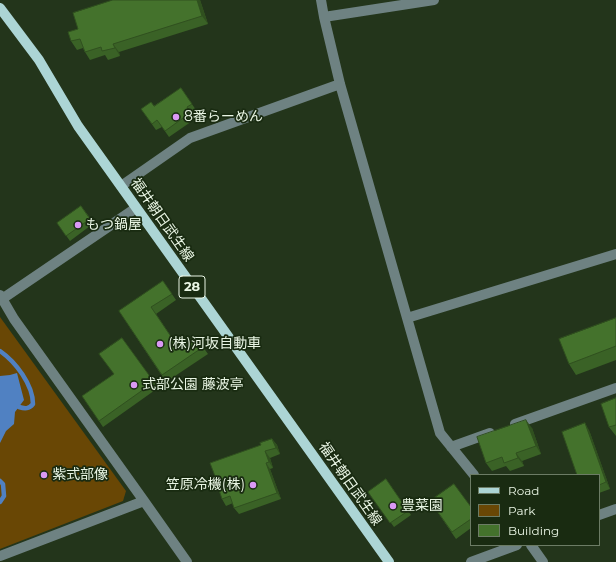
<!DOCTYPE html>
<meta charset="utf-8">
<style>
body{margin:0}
#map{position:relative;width:616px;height:562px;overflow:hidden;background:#23351b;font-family:Montserrat,sans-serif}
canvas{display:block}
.legend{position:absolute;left:470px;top:474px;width:130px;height:72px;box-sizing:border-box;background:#192b11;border:1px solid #6c7c65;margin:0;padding:5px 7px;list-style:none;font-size:12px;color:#e9f5e4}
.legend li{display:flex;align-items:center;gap:8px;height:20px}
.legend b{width:20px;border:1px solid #6c7c65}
</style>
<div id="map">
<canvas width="616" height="562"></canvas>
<ul class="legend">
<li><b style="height:5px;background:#acd5d5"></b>Road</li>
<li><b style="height:11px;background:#694705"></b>Park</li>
<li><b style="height:11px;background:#44722c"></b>Building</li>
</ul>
</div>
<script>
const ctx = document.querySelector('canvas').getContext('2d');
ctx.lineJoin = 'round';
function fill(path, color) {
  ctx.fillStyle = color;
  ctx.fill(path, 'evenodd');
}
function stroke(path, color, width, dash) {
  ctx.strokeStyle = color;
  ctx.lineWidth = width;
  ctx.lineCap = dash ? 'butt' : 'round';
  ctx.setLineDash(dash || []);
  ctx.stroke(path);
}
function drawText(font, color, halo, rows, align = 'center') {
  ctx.font = font + ' Montserrat,"Noto Sans JP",sans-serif';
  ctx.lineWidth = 3.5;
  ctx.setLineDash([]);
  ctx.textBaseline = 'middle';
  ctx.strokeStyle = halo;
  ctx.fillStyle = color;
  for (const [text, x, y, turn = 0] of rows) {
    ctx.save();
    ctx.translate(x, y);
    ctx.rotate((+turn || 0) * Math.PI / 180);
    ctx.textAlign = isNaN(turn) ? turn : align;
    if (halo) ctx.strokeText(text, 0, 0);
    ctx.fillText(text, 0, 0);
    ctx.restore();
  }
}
fill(new Path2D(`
 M 0,317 L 126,491 L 123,501 L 0,549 Z`), '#694705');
fill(new Path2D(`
 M 17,373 L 24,400 L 15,412 L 14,424 L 6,431 L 0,443 L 0,376 L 10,375 Z`), '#5081c2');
stroke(new Path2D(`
 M 0,351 C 16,362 33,385 33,404 C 29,409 25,409 19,407
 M 0,481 L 3,484 L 4,496 L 0,502`), '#5081c2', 4.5);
stroke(new Path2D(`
 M 321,0 L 324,17 L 340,84 L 440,433 L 474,475
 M 324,17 L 434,0
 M 121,186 L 190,138 L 340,84
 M 0,295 L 14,319 L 144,501 L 187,562
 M 2,299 L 136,208
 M 407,318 L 616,254
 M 515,424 L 616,388
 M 451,447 L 490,433
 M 599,515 L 616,509
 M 531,545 L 543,562
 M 0,556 L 144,501
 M 471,562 L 517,545`), '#6e8282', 10);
stroke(new Path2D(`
 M 0,8 L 39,60 L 78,126 L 389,562`), '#acd5d5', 10);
fill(new Path2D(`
 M 113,0 L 200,0 L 208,24 L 119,52 L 120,56 L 108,60 L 105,55 L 90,60 L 85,52 L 83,48 L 77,50 L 71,41 L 78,29 Z
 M 181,88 L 196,110 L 191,114 L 195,119 L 169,137 L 162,127 L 156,130 L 141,109 L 154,106 Z
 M 81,206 L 94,223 L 70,241 L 57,223 Z
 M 163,281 L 176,300 L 156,314 L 178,347 L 195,336 L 208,354 L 166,382 L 119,311 Z
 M 616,318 L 616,360 L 576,375 L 569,364 Z
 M 122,338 L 158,388 L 103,427 L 82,396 L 114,374 Z
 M 616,398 L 616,436 L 609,427 Z
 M 532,428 L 541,454 L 522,461 L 524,466 L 510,471 L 506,466 L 492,471 L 486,463 Z
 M 589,430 L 610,489 L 599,493 L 599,475 Z
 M 272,439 L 277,445 L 280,454 L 270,458 L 273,468 L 270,469 L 281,499 L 239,514 L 234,508 L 233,503 L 226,506 L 222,499 L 221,489 L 218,484 L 261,445 Z
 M 386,479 L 411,515 L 394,527 L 368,492 Z
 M 430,501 L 471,507 L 471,528 L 456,539 Z`), '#3a6226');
fill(new Path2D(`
 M 197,0 L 200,0 L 208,24 L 202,16 Z
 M 113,44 L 119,52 L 120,56 L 115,48 Z
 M 526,420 L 532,428 L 541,454 L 536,446 Z
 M 585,423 L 589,430 L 610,489 L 606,482 Z
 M 272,439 L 277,445 L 280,454 L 276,448 Z
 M 265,451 L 270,458 L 273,468 L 269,462 Z
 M 516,453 L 522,461 L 524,466 L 518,458 Z
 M 266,463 L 270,469 L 281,499 L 277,493 Z`), '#30501f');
const building = new Path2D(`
 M 113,0 L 197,0 L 202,16 L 113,44 L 115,48 L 102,51 L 101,47 L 85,52 L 80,39 L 71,41 L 68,32 L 78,29 L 73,13 Z
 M 181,88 L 192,104 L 187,107 L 190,113 L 165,131 L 157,120 L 152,124 L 141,109 L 151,102 L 154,106 Z
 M 81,206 L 90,219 L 66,236 L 57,223 Z
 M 163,281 L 172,294 L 151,307 L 178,347 L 195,336 L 203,347 L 162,375 L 119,311 Z
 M 616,318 L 616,346 L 569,364 L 559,339 Z
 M 122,338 L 154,382 L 99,421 L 82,396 L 114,374 L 99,354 Z
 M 616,398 L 616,425 L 609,427 L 601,404 Z
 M 526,420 L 536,446 L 516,453 L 518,458 L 504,463 L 502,457 L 486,463 L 477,437 Z
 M 585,423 L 606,482 L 599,485 L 599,475 L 577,475 L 562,432 Z
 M 272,439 L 276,448 L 265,451 L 269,462 L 266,463 L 277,493 L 234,508 L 230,496 L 222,499 L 219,490 L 228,487 L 226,482 L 218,484 L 210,463 L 261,445 L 260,443 Z
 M 386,479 L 408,511 L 390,523 L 368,492 Z
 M 454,484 L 471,507 L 471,519 L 452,532 L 430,501 Z`);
fill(building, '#44722c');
stroke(building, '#30501f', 1);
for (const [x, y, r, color] of [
 [176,117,4,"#db99f5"],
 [78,225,4,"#db99f5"],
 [160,344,4,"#db99f5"],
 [134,385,4,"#db99f5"],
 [44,475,4,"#db99f5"],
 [253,485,4,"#db99f5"],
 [393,506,4,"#db99f5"]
]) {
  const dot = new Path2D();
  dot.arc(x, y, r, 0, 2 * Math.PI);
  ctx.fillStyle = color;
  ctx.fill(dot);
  stroke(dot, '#192b11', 1.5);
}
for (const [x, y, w] of [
 [192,287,26]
]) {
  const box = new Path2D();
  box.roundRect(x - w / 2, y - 11, w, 22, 3);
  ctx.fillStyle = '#192b11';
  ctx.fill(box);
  stroke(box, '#e9f5e4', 1);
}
drawText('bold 13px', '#e9f5e4', null, [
 ["28",192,287]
]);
drawText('14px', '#e9f5e4', '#192b11', [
 ["8番らーめん",184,117],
 ["もつ鍋屋",86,225],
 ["(株)河坂自動車",168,344],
 ["式部公園 藤波亭",142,385],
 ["紫式部像",52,475],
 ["笠原冷機(株)",245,485,"right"],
 ["豊菜園",401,506]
], 'left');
drawText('14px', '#e9f5e4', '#192b11', [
 ["福井朝日武生線",162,220,55],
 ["福井朝日武生線",350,484,55]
]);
</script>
